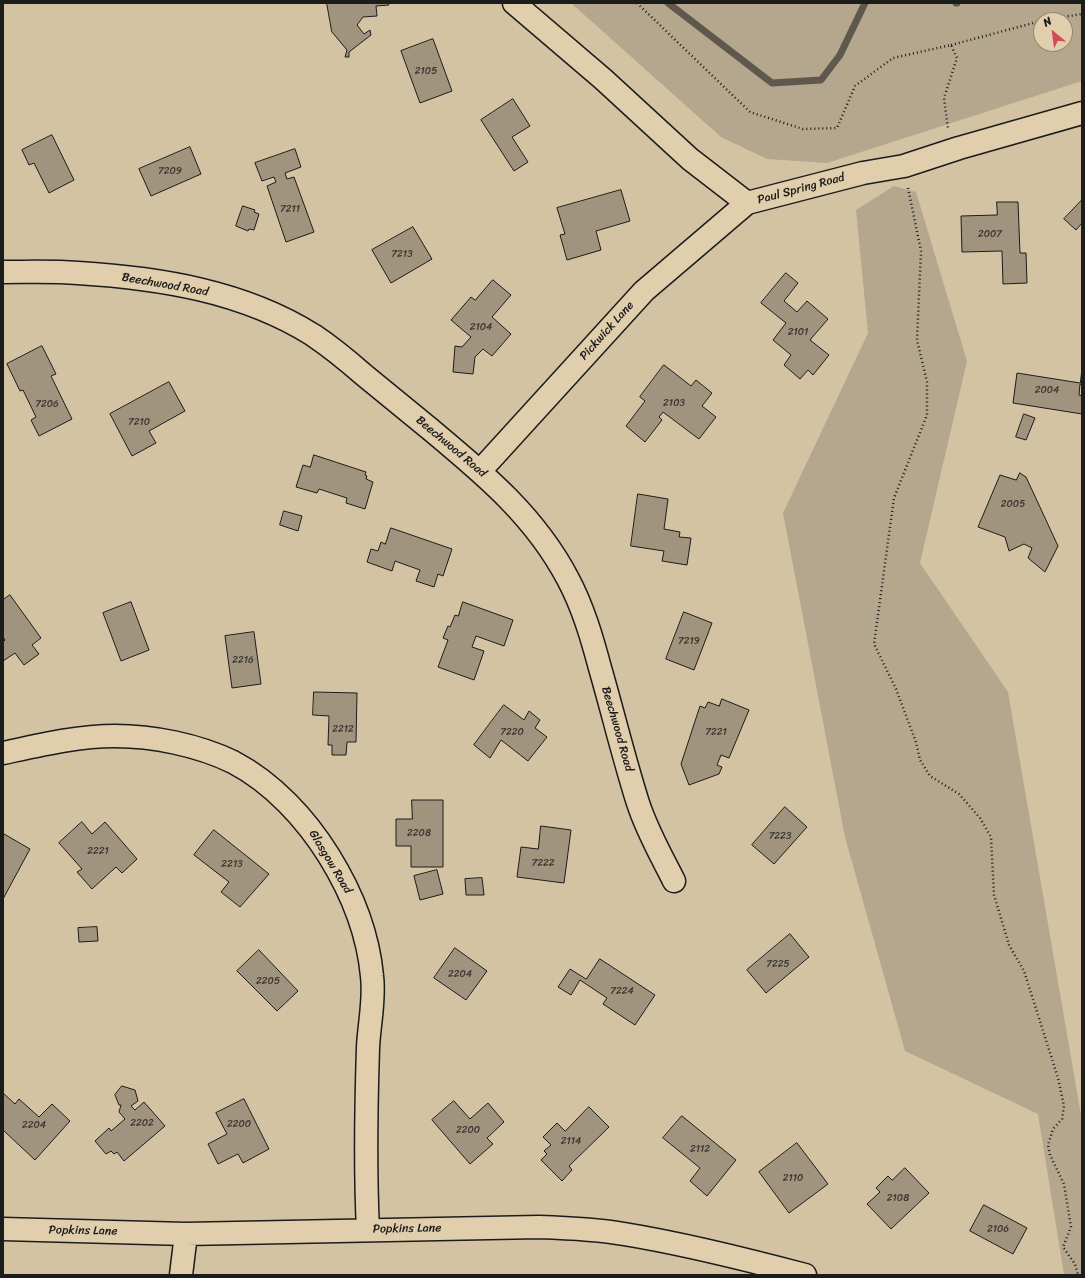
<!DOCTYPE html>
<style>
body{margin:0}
#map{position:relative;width:1085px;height:1278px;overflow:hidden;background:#d4c3a3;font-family:Sriracha,sans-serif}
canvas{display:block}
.frame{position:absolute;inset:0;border:4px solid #1c1c1c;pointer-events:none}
.north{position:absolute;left:1033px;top:12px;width:40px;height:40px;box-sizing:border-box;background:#e0ceac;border:1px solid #928772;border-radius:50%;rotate:331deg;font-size:11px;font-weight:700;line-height:16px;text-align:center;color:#1c1c1c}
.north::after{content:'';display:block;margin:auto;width:14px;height:18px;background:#d1495b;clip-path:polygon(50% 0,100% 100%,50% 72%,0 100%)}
</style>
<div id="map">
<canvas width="1085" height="1278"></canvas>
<div class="frame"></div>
<div class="north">N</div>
</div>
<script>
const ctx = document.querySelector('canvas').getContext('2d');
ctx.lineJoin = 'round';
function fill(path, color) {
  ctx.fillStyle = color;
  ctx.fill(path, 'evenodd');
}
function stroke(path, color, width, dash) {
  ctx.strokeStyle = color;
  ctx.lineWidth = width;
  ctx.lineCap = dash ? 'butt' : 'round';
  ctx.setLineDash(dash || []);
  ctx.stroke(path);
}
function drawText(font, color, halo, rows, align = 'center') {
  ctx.font = font + ' Sriracha,sans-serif';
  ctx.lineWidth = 3;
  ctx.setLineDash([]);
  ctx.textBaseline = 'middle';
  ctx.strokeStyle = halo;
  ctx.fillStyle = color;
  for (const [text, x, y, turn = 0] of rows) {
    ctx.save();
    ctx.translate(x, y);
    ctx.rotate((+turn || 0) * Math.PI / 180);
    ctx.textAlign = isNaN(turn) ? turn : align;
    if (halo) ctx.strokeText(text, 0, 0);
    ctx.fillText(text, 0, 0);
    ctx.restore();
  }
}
fill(new Path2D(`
 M 571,3 L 1082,3 L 1082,81 L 827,163 L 767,159 L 721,137 ZM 1041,20 L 1065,20 L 1065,44 L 1041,44 Z
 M 894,186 L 916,192 L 967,361 L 920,563 L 1008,692 L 1082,1121 L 1082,1275 L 1064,1275 L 1038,1114 L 905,1051 L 845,837 L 783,513 L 868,333 L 856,210 Z`), '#b5a78d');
stroke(new Path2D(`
 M 668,3 L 772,83 L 821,80 L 840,55 L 865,3
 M 956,3 L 957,3`), '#5f594d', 7);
const building = new Path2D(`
 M 327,3 L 388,3 L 389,5 L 376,6 L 377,16 L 363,17 L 357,25 L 364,34 L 370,30 L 371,35 L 349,52 L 349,57 L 345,57 L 347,50 L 332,32 Z
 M 433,39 L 452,91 L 420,103 L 401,51 Z
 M 513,99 L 530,126 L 512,137 L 528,162 L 514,171 L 481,120 Z
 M 52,135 L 74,180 L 49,193 L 34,163 L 29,165 L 22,150 Z
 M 190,147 L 201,174 L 151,196 L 139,169 Z
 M 295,149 L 301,167 L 285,173 L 287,179 L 294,177 L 314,232 L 286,242 L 267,186 L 276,182 L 274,177 L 262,181 L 255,163 Z
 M 621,190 L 630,221 L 596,231 L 601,250 L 567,260 L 560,235 L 565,234 L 557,208 Z
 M 1082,200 L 1082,223 L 1076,230 L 1064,219 Z
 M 997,202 L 1018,202 L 1020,253 L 1026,253 L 1027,283 L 1003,284 L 1002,251 L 962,252 L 961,216 L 997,215 Z
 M 243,206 L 255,210 L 254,212 L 259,214 L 254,230 L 249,229 L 248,231 L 236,226 Z
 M 413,227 L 432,259 L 391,283 L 372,250 Z
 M 786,273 L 798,283 L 784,301 L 797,312 L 807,301 L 828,319 L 810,340 L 829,355 L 813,375 L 808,370 L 800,379 L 784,365 L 791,355 L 773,340 L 786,323 L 761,303 Z
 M 493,280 L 511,295 L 492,317 L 511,334 L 492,356 L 483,349 L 475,357 L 473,374 L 453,372 L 455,346 L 462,347 L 471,337 L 451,320 L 471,297 L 475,300 Z
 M 42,346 L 56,374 L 51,376 L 72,419 L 39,436 L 31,420 L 36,417 L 23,390 L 20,391 L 7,364 Z
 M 664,365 L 691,386 L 696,380 L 712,393 L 702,406 L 716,417 L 699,439 L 663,412 L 659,417 L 662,420 L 645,442 L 626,426 L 645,401 L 640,397 Z
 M 1082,369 L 1082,385 L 1080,384 L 1079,395 L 1082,396 L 1082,414 L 1013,403 L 1017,373 L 1080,383 Z
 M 169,382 L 185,411 L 149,431 L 156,443 L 132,456 L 110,414 Z
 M 1024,414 L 1035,418 L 1026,440 L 1016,437 Z
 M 314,455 L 366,472 L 365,475 L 367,476 L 366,479 L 373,482 L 365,509 L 346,503 L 347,498 L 319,489 L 317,493 L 296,487 L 303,465 L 310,467 Z
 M 1020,473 L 1026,477 L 1058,546 L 1045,572 L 1028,558 L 1032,548 L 1024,544 L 1009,551 L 1005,537 L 978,527 L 1000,475 L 1016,480 Z
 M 638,494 L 668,499 L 664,529 L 680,532 L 679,537 L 691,538 L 687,565 L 662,561 L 664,551 L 631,546 Z
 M 284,511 L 302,516 L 298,531 L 280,525 Z
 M 391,528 L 452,549 L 443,576 L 438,574 L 434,587 L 416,581 L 420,570 L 395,561 L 392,571 L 367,562 L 371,549 L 378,551 L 381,542 L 385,544 Z
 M 10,595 L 41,638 L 32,645 L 39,654 L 24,665 L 15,653 L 3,661 L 3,642 L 5,640 L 3,637 L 3,600 Z
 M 131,602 L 149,650 L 121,661 L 103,613 Z
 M 463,602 L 513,620 L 504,646 L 476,636 L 472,647 L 484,651 L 474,680 L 438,667 L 448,640 L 443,638 L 448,626 L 450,627 L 455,615 L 458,616 Z
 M 684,612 L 712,623 L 694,670 L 666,659 Z
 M 254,632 L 261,684 L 232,688 L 225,636 Z
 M 314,692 L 357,693 L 356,742 L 347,742 L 346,755 L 332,755 L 332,745 L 328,745 L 329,716 L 313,715 Z
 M 722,699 L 749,710 L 729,758 L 721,755 L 717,765 L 722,767 L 719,774 L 689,785 L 681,764 L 700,706 L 705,708 L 708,702 L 719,706 Z
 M 504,705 L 524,720 L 529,711 L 540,720 L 535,728 L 547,737 L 528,761 L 501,740 L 490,758 L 474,745 Z
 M 412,800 L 443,800 L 443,867 L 411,867 L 411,846 L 396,846 L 396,819 L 412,819 Z
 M 785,807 L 807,827 L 774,864 L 752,845 Z
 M 82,822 L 92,834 L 105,822 L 137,859 L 122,873 L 116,867 L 92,889 L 77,872 L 82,869 L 59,843 Z
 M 541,826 L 571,830 L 564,883 L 517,877 L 521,847 L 538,849 Z
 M 214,830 L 269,874 L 240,907 L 221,892 L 229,882 L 194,855 Z
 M 4,834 L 30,849 L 3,899 L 3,835 Z
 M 437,870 L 443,894 L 420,900 L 414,876 Z
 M 482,878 L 484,895 L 466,895 L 465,879 Z
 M 97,927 L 98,941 L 79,942 L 78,928 Z
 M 790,934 L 809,957 L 766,993 L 747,970 Z
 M 455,948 L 487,971 L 466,1000 L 434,978 Z
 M 259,950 L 298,991 L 277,1011 L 237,971 Z
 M 600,959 L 655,995 L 635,1025 L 603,1004 L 607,998 L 580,980 L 571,995 L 558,987 L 570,969 L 586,979 Z
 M 122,1086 L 135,1090 L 138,1101 L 131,1106 L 135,1110 L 144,1102 L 165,1126 L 124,1161 L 117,1152 L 114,1154 L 111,1151 L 106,1154 L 95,1141 L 109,1128 L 111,1131 L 125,1119 L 119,1112 L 121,1105 L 119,1105 L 115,1095 Z
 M 3,1093 L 15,1104 L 19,1099 L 39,1117 L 52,1104 L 70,1121 L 35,1160 L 3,1130 Z
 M 244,1099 L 269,1149 L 243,1163 L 238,1154 L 218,1164 L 208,1144 L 227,1134 L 216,1113 Z
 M 454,1101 L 470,1119 L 488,1103 L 504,1122 L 487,1138 L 493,1144 L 470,1164 L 432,1120 Z
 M 589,1107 L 609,1127 L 569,1166 L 572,1170 L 562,1181 L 541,1160 L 547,1154 L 544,1151 L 551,1145 L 543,1137 L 557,1123 L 565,1131 Z
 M 682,1116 L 736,1160 L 707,1196 L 690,1181 L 700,1168 L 663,1138 Z
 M 797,1143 L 828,1184 L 789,1213 L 759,1172 Z
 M 905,1168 L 929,1193 L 891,1229 L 867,1204 L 880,1192 L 876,1188 L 888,1176 L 892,1180 Z
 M 984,1205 L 1027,1228 L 1013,1254 L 970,1231 Z`);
fill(building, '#a1947e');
stroke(building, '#1c1c1c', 1);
const minor = new Path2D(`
 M 514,3 L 603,79 L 690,159 L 747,203 L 863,173 L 904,166 L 959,148 L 1082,113
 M 3,272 C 28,272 53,271 78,273 C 159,278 243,291 313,335 C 331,347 348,361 364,375 C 386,393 408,411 430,429 C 484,474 535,516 568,579 C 583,607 592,638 600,668 C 613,713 624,759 638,803 C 647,831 661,855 674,881
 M 480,471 L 644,291 L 747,203
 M 3,753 C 40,745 77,736 115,736 C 153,736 198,745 233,762 C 273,783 306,819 329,856 C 352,893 368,933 372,976 C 375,1000 369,1024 368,1048 C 366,1109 365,1170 368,1230
 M 3,1229 L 186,1234 L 539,1227 C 568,1228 596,1229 624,1234 C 685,1244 745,1259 805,1275
 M 181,1275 L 186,1234`);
stroke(minor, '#1c1c1c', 25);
stroke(new Path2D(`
 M 637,3 L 750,112 L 803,129 L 837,128 L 855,86 L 893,58 L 951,45 L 957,58 L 944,98 L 948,129
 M 1044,20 L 1082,14
 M 951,45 L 1041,21
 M 908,188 L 921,251 L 917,340 L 927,382 L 927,415 L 894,498 L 874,644 L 896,689 L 916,742 L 920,760 L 930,776 L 959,794 L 980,818 L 991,837 L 994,895 L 1009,945 L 1024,971 L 1058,1078 L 1064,1106 L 1062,1119 L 1053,1129 L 1048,1145 L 1050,1155 L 1064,1184 L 1071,1227 L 1063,1247 L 1075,1264 L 1078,1275`), '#1c1c1c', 2.5, [1, 3]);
stroke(minor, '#e0ceac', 22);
drawText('10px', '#3d3a34', null, [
 ["2105",426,71],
 ["7209",170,171],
 ["7211",290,209],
 ["2007",990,234],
 ["7213",402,254],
 ["2104",481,327],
 ["2101",798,332],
 ["2004",1047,390],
 ["2103",674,403],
 ["7206",47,404],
 ["7210",139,422],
 ["2005",1013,504],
 ["7219",689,641],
 ["2216",243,660],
 ["2212",343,729],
 ["7220",512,732],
 ["7221",716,732],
 ["2208",419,833],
 ["7223",780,836],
 ["2221",98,851],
 ["7222",543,863],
 ["2213",232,864],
 ["7225",778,964],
 ["2204",460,974],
 ["2205",268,981],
 ["7224",622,991],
 ["2202",142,1123],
 ["2200",239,1124],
 ["2204",34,1125],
 ["2200",468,1130],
 ["2114",571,1141],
 ["2112",700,1149],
 ["2110",793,1178],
 ["2108",898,1198],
 ["2106",998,1229]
]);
drawText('12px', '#1c1c1c', '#e0ceac', [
 ["Paul Spring Road",801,189,-15],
 ["Beechwood Road",165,285,10],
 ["Pickwick Lane",607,331,-48],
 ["Beechwood Road",451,447,40],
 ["Beechwood Road",617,729,74],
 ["Glasgow Road",330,862,59],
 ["Popkins Lane",407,1229,-1],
 ["Popkins Lane",83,1231,1]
]);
</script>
